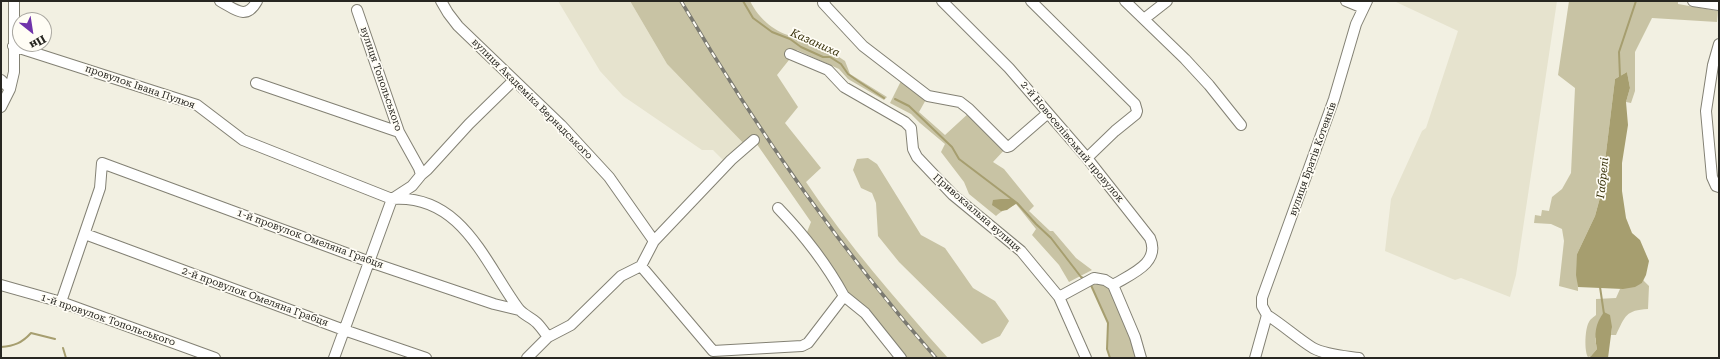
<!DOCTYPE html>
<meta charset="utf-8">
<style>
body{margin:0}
#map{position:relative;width:1720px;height:359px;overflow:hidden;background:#f2f0e2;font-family:"Roboto Serif",serif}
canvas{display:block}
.frame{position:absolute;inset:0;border:2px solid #272621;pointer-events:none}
.north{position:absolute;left:12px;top:12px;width:40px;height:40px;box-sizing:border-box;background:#fffdf5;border:1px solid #a9a7a0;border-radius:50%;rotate:150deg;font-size:11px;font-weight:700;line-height:16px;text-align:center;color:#272621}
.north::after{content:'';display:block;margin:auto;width:14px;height:18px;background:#7034aa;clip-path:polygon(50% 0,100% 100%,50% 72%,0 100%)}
</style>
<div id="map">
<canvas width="1720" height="359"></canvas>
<div class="frame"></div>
<div class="north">Пн</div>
</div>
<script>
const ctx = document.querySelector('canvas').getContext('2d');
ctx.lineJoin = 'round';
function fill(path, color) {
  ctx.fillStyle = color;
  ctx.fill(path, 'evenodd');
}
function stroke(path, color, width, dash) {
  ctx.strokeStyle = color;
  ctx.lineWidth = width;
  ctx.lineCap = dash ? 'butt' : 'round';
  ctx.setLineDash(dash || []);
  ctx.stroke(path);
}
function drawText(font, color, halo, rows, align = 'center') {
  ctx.font = font + ' "Roboto Serif",serif';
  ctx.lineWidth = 3.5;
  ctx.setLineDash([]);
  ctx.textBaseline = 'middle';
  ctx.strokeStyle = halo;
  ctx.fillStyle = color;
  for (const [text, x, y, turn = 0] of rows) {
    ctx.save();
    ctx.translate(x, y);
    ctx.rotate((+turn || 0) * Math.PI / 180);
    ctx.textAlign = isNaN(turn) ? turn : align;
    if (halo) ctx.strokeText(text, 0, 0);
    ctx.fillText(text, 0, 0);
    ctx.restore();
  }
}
fill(new Path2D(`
 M 558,1 L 630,1 L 667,64 L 746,146 L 727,164 L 713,150 L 702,150 L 623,96 L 600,71 Z
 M 1396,1 L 1557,1 L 1516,275 L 1510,297 L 1461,278 L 1455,280 L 1385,251 L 1391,199 L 1422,131 L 1426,128 L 1458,31 L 1396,2 Z`), '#e6e3ce');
fill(new Path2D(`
 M 630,1 L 750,1 C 759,19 775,33 795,37 L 800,31 L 845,61 L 850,74 L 887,97 L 884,100 L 848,79 L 839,69 L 797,50 L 777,75 L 798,107 L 785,123 L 821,168 L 806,182 C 847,244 898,302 948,358 L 901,358 L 856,305 L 805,237 L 811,222 L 754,140 L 746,146 L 667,64 Z
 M 1569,1 L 1678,1 L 1678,4 L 1718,11 L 1717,22 L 1652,18 L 1635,52 L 1635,91 L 1631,103 L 1626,102 L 1630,88 L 1627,72 L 1615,79 L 1601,194 L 1595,216 L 1577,254 L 1578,291 L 1559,286 L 1564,241 L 1562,229 L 1551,224 L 1534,223 L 1535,215 L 1541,216 L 1542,210 L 1549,211 L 1552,197 L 1562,189 L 1571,173 L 1575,88 L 1558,75 Z
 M 903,77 L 928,96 L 919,112 L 945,135 L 970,112 L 1007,147 L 993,162 L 1004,169 L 1034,206 L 1029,211 L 1050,231 L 1053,231 L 1076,258 L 1092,270 L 1069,282 L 1059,265 L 1032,235 L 1036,229 L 1016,204 C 1009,208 1001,211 996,216 L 969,194 L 964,182 L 941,152 L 945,144 L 920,123 L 911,114 L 890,103 Z
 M 868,158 L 877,164 L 921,235 L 945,248 L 973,288 L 995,301 L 1009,321 L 1000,336 L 982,344 L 899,262 L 878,236 L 876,203 L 872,193 L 861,188 L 853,170 L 857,159 Z
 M 1643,280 L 1649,286 L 1648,309 C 1626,310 1625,316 1616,335 L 1611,335 L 1612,327 L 1595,338 L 1597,349 L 1591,356 L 1588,357 C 1584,351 1585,328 1589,322 C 1590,319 1594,317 1596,315 L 1596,299 L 1616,298 L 1620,289 L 1642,283 Z
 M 1095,281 L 1113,285 L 1141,358 L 1110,358 L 1107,349 L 1108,323 L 1090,283 Z`), '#c8c3a4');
fill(new Path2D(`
 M 1627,72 L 1630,88 L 1626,102 L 1628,125 L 1622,163 L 1622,191 L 1626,218 L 1632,233 L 1640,240 L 1649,261 L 1646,275 L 1642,283 L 1635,287 L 1623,289 L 1578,287 L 1576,275 L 1577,254 L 1595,216 L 1601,194 L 1615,79 Z
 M 1001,199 L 1012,199 L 1017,203 L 1007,210 L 1001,211 L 992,205 L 993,200 Z
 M 1604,312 L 1610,315 L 1612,327 L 1608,358 L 1588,358 L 1591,356 L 1597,349 C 1594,334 1595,324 1604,312 Z`), '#a69e6f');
stroke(new Path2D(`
 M 743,1 L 753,18 L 772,32 L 790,39 L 801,47 L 823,57 L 830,57 L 841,64 L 848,74 L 858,81 L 884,98
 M 1620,77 L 1619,52 L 1636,1
 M 895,99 L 909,106 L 952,147 L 959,159 L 1017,203 L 1036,224 L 1051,238 L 1081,277 L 1085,279
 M 1090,283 L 1108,323 L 1107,349 L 1110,358
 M 1600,287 L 1604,314
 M 1,347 C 14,346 22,343 31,333 L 55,339
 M 63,348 L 66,358`), '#a69e6f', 2);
const minor = new Path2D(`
 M 220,1 C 235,9 246,21 257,1
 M 441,1 L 448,13 L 458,26 L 561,125 L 609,177 L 654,241 L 641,266 L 713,351 L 802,346 L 808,343 L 844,296 L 865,313 L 901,358
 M 825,1 L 823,3 L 863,46 L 928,96 L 960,102 L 969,109 L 1007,147 L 1010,146 L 1048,113
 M 942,1 L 1009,68 L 1087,158 L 1150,238 C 1161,263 1131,274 1113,285
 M 1031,1 L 1135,104 L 1137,111 L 1136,114 L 1115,131 L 1087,158
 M 1125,1 L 1185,59 L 1209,85 L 1241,125
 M 1346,1 L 1363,8
 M 1693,1 L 1719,5
 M 1144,19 L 1167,1
 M 1719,44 L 1713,65 L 1706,111 L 1712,177 L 1716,186 L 1719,187
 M 13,46 L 197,105 L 243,140 L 392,199 C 461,194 484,261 518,308 C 523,315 531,317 537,323 C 541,327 545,333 548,337 L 527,358
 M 790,54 L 828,70 L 844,87 L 905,122 L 911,128 L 913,149 L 917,157 L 953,195 L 1021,251 L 1059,297 L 1086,358
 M 1,80 L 10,89
 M 256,83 L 399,132
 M 1,107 L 10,89 L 14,72 L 14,1
 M 421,175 L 427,170 L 469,124 L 514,80
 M 778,208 C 804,235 826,263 844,296
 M 85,234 L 344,330 L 426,358
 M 654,241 L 731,160 L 754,140
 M 1,285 L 61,302 L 215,358
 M 1059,297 L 1094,278 L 1105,280 L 1113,285 L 1135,337 L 1141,358
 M 61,302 L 100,188 L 102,163 L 370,262 L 494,304 L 519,310
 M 1267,315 C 1283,325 1297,338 1313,348 C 1326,355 1345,356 1359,358
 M 548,337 L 571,325 L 621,276 L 641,266
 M 334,358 L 392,199 L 412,186 L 421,175 L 419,168 L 399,132 L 357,10
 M 1255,358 L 1267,315 L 1262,306 L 1262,298 L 1334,99 L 1356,24 L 1367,1`);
stroke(minor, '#838174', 12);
stroke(minor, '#fff', 10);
const rail = new Path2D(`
 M 681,1 C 755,127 839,248 936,358`);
stroke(rail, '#7b7a71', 3.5);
stroke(rail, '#fffdf5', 2, [6]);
drawText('10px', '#272621', '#fffdf5', [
 ["вулиця Топольського",381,79,71],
 ["провулок Івана Пулюя",140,87,19],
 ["вулиця Академіка Вернадського",532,99,45],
 ["2-й Новоселівський провулок",1072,142,50],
 ["вулиця Братів Котенків",1313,159,-70],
 ["Привокзальна вулиця",977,213,41],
 ["1-й провулок Омеляна Грабця",310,239,20],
 ["2-й провулок Омеляна Грабця",255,297,20],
 ["1-й провулок Топольського",108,320,19]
]);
drawText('italic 11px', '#342d05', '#fffdf5', [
 ["Казаниха",815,43,24],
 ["Габрелі",1603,178,-84]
]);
</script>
